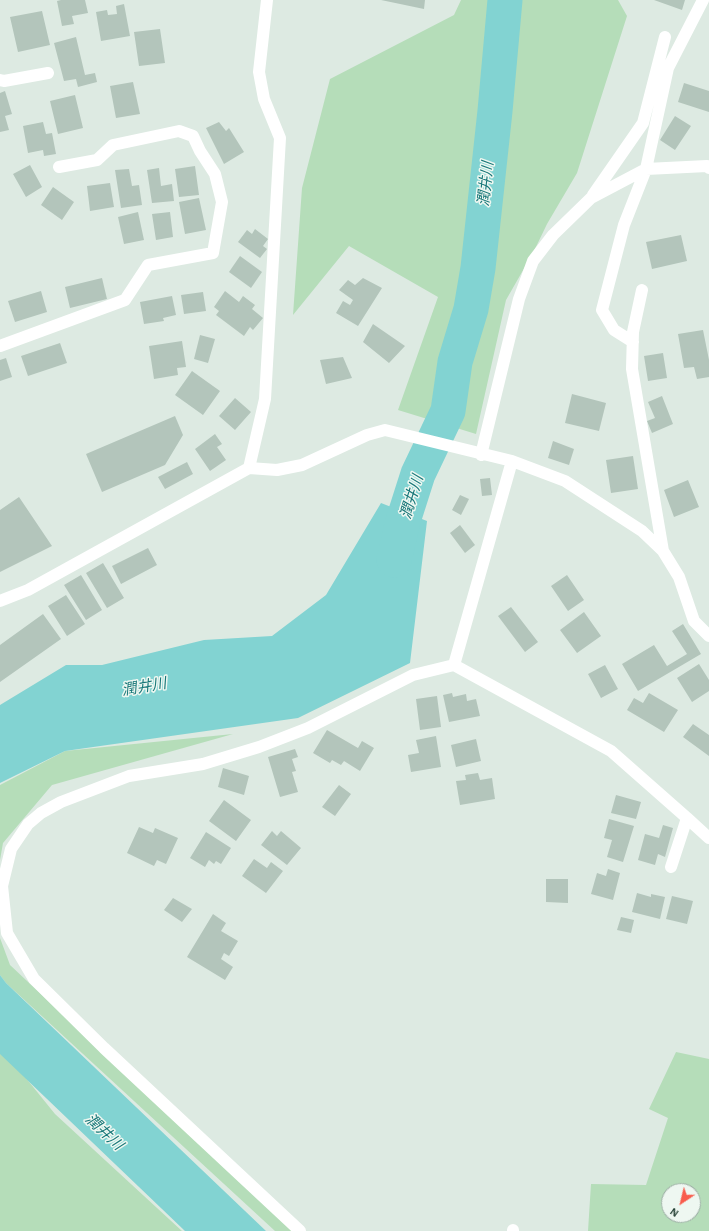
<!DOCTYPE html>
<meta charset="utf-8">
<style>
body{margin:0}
#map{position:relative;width:709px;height:1231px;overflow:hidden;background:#ddeae2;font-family:"Alegreya Sans",sans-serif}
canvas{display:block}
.north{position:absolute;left:661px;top:1183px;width:40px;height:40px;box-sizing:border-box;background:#eef7f1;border:1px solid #9baba3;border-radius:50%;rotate:215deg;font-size:11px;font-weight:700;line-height:16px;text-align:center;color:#1e3a2e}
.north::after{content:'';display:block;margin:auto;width:14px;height:18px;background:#f85c4d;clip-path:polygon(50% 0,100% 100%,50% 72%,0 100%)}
</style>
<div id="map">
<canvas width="709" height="1231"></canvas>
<div class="north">N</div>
</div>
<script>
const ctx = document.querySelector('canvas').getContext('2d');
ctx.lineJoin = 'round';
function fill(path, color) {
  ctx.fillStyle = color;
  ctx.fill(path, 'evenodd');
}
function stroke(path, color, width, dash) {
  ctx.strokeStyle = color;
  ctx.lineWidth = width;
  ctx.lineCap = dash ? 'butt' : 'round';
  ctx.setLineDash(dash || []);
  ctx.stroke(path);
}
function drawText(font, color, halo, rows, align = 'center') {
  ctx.font = font + ' "Alegreya Sans","Noto Sans JP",sans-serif';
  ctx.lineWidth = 3;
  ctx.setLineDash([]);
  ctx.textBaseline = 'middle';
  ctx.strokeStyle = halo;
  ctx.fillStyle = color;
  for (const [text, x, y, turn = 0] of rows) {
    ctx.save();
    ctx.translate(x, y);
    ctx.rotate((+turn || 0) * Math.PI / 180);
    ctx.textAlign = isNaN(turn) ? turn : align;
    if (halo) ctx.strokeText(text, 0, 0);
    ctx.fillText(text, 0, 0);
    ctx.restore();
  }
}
fill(new Path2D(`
 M 461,0 L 618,0 L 627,16 L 577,173 L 547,224 L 534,251 L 506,300 L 476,434 L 398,410 L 438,297 L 349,246 L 293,315 L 302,188 L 330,79 L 454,15 Z
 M 233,734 L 52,785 L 3,843 L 0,860 L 0,785 L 65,751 Z
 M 0,938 L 10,965 L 293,1231 L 275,1231 L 6,983 L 0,975 Z
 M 0,1046 L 55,1114 L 182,1231 L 0,1231 Z
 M 676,1052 L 709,1059 L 709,1231 L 588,1231 L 591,1184 L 646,1185 L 668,1118 L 649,1109 ZM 669,1191 L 693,1191 L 693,1215 L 669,1215 Z`), '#b5ddb9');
fill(new Path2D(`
 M 381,503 L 427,521 L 410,663 L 298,718 L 65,751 L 0,783 L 0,705 L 66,665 L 102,665 L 204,640 L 272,636 L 326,595 Z
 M 0,975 L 6,983 L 266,1231 L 185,1231 L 0,1054 Z`), '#82d3d2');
stroke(new Path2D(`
 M 394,560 L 403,521 L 418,474 L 448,411 L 455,362 L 471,309 L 478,268 L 495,111 L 505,0`), '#82d3d2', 35);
fill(new Path2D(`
 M 61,0 L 85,0 L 88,13 L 72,16 L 74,24 L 62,26 L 57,1 Z
 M 381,0 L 425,0 L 424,9 Z
 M 654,0 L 685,0 L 682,10 Z
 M 124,4 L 130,36 L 101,41 L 96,12 L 107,10 L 108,15 L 117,14 L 116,6 Z
 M 42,11 L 50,45 L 18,52 L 10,17 Z
 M 160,29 L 165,63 L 139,66 L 134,32 Z
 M 76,37 L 85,75 L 95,73 L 97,82 L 78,87 L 76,79 L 64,81 L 54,43 Z
 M 133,82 L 140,114 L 116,118 L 110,86 Z
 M 684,83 L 709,91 L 709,112 L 678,102 Z
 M 5,91 L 12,114 L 5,116 L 9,130 L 0,132 L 0,93 Z
 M 75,95 L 83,128 L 58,134 L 50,101 Z
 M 675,116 L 691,126 L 675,150 L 660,140 Z
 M 43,122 L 46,134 L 52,133 L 56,154 L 44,156 L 43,150 L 28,153 L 23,126 Z
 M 219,122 L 226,131 L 229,128 L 244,152 L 224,164 L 206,128 Z
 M 30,165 L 42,187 L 26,197 L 13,174 Z
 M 195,166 L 199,195 L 179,197 L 175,169 Z
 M 159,168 L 161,186 L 172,184 L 174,201 L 152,203 L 147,170 Z
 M 129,169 L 132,186 L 139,185 L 142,205 L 121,208 L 115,170 Z
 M 110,183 L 114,207 L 90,211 L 87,186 Z
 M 53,187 L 74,202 L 62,220 L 41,205 Z
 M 199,198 L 206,230 L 185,234 L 179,202 Z
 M 138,212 L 144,240 L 124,244 L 118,217 Z
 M 170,212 L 173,237 L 156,240 L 152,214 Z
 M 255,229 L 268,239 L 263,246 L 267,249 L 260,258 L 238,242 L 247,230 L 252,234 Z
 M 681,235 L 687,261 L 652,269 L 646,242 Z
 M 240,256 L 262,272 L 251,288 L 229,272 Z
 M 102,278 L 107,299 L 70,308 L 65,287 Z
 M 363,278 L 382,288 L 358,326 L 336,313 L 343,301 L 350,305 L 353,300 L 339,290 L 348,280 L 355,285 Z
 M 41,291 L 47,312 L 15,322 L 8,301 Z
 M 225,291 L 239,302 L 243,296 L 255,305 L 252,309 L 263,318 L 253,330 L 250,327 L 244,336 L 216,315 L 219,311 L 214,307 Z
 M 203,292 L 206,311 L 184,314 L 181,295 Z
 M 172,296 L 176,315 L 163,318 L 164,321 L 144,324 L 140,302 Z
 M 373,324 L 405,346 L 389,363 L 363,342 Z
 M 703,330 L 709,360 L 709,377 L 697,379 L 694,367 L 684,368 L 678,334 Z
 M 200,335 L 215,339 L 208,363 L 194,359 Z
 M 182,341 L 186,367 L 177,368 L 178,375 L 154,379 L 149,346 Z
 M 60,343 L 67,363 L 28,376 L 21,356 Z
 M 663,353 L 667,378 L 648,381 L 644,356 Z
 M 343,357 L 352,378 L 326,384 L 320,360 Z
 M 6,358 L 12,377 L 0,381 L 0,360 Z
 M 192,371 L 220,391 L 203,415 L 175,395 Z
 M 572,394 L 606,403 L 599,431 L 565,423 Z
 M 662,396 L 673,424 L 652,433 L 647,421 L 655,418 L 648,402 Z
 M 235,398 L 251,412 L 235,430 L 219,416 Z
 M 175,416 L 183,435 L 165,465 L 102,492 L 86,454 Z
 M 215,434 L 222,444 L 217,447 L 226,460 L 210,471 L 195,449 Z
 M 553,441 L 574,449 L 569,465 L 548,458 Z
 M 633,456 L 638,489 L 611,493 L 606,460 Z
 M 187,462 L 193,474 L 165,489 L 158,477 Z
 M 490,478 L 492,495 L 482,496 L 480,479 Z
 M 688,480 L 699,507 L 674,517 L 664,490 Z
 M 460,495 L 469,499 L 461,515 L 452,510 Z
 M 19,497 L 52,546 L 0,572 L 0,510 Z
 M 460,525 L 475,545 L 465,553 L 450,533 Z
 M 148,548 L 157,565 L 121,584 L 112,566 Z
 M 103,563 L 124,598 L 107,608 L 86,573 Z
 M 81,575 L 102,610 L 86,620 L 64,585 Z
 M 567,575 L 584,600 L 568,611 L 551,586 Z
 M 66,595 L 85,624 L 67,636 L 48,606 Z
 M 511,607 L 538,642 L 525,652 L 498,616 Z
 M 584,612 L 601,636 L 577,653 L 560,630 Z
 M 43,614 L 61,639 L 0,682 L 0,645 Z
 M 683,624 L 701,654 L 638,691 L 622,664 L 654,645 L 667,666 L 687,654 L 672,631 Z
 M 699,664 L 709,680 L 709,691 L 692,702 L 677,678 Z
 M 605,665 L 618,689 L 601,698 L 588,674 Z
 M 452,693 L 453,697 L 466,694 L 467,701 L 476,699 L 480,716 L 449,722 L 443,695 Z
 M 649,693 L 678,710 L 664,732 L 627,710 L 634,698 L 643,703 Z
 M 437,696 L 441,727 L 420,730 L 416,699 Z
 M 693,724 L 709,735 L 709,756 L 683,737 Z
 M 327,730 L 358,748 L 362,741 L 374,748 L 360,771 L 344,761 L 341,765 L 332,760 L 330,763 L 313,753 Z
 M 436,736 L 441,767 L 411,772 L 408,755 L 419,753 L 416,740 Z
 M 476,739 L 481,761 L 456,767 L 451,745 Z
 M 295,749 L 298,757 L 292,759 L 296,771 L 292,772 L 298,792 L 280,797 L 268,757 Z
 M 223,768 L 249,776 L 244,795 L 218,787 Z
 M 478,773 L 480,780 L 492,778 L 495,799 L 460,805 L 456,781 L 466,780 L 465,775 Z
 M 339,785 L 351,794 L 335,816 L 322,807 Z
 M 616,795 L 641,802 L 636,819 L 611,813 Z
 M 224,800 L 251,820 L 236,841 L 209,821 Z
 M 609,819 L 634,826 L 623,862 L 607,857 L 612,840 L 604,838 Z
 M 663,825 L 673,828 L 665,857 L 658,854 L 655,865 L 638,860 L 645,834 L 659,838 Z
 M 139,827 L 153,833 L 155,828 L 178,838 L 166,864 L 157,860 L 154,866 L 127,853 Z
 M 272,831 L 277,836 L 281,831 L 301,848 L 287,865 L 261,845 Z
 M 206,832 L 231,848 L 221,864 L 216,861 L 214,864 L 209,860 L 205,867 L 190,858 Z
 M 254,859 L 267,868 L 271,862 L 283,871 L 266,893 L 242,876 Z
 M 608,869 L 620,873 L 613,900 L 591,894 L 597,873 L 606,876 Z
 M 546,879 L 568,879 L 568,903 L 546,902 Z
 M 637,893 L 651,897 L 651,894 L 665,897 L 660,919 L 632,912 Z
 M 672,896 L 693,901 L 687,924 L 666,919 Z
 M 173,898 L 192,909 L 182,922 L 164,910 Z
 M 213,914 L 226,923 L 221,931 L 238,941 L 229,956 L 224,953 L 221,959 L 233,967 L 225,980 L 187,957 Z
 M 621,917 L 634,920 L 631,933 L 617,930 Z`), '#b3c5bb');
stroke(new Path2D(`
 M 0,80 L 4,81 L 48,73
 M 593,195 L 643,123 L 665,37
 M 642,290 L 633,332 L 632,369 L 663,551
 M 633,342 L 614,330 L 602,310 L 624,225 L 646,169 L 668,68 L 703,0
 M 0,346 L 125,300 L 148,265 L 213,253 L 222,202 L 215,174 L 200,151 L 193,136 L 179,131 L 113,145 L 97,160 L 59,167
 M 481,455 L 519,299 L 533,261 L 553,235 L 591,198 L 646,169 L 707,166 L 709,168
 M 512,461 L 454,665 L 611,751 L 687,818 L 671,867
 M 249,468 L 265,399 L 280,138 L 264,99 L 259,72 L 267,0
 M 0,601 L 28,590 L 249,468 L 277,470 L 302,465 L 367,435 L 385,430 L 512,461 L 565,481 L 642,531 L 663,551 L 679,577 L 694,621 L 709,636
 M 687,818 L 709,838
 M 513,1230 L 513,1231
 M 300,1231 L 104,1048 L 34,979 L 7,933 L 2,886 L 11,849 L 28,824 L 41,813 L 61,802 L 129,776 L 203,764 L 259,747 L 308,728 L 413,675 L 454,665`), '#fff', 12);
drawText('italic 15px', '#177778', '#eef7f1', [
 ["潤井川",486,184,-84],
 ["潤井川",412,497,-73],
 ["潤井川",144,687,-10],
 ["潤井川",104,1132,43]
]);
</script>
